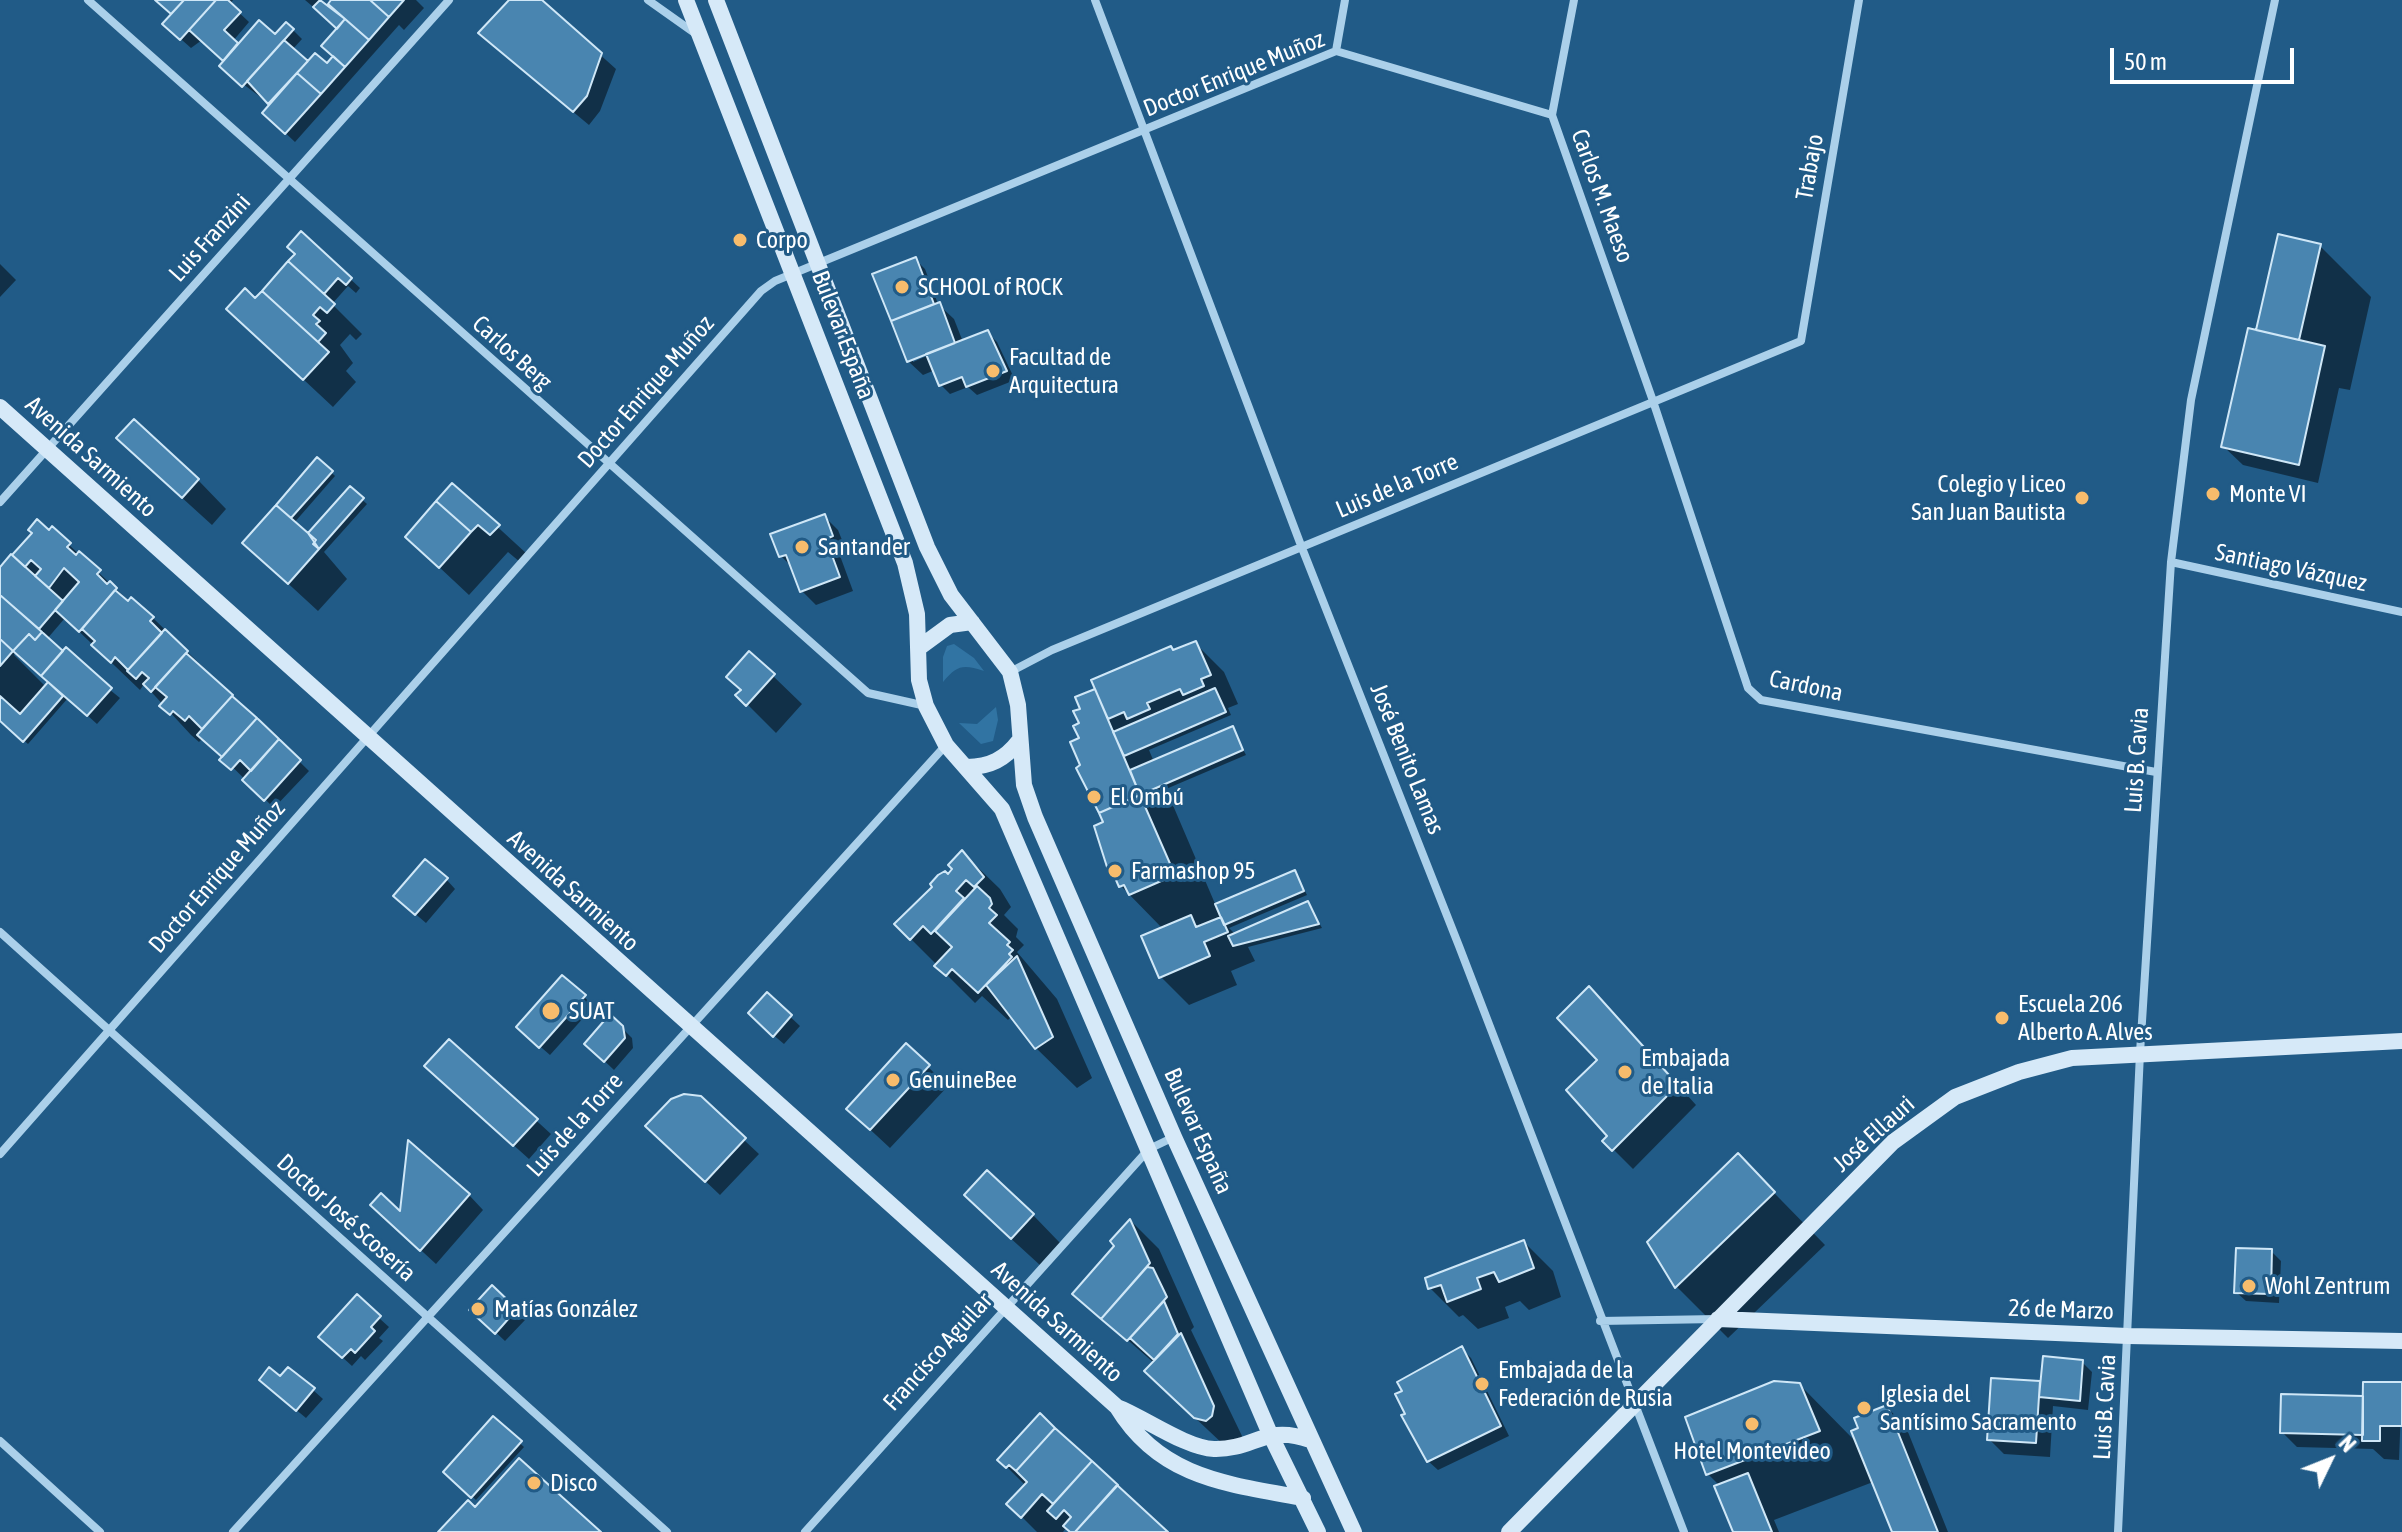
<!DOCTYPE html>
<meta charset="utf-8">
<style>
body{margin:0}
#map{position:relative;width:2402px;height:1532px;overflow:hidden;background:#215b87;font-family:"Asap Condensed",sans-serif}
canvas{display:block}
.north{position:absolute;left:2290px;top:1420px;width:80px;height:80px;-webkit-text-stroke:6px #215b87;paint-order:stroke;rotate:47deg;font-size:22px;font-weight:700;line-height:32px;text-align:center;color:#fff}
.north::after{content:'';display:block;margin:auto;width:28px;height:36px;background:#fff;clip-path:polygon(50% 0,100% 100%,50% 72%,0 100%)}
.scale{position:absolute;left:2110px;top:48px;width:184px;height:36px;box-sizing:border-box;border:4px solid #fff;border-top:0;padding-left:10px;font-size:24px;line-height:28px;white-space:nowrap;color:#fff;-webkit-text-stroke:6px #215b87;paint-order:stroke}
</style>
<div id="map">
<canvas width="2402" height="1532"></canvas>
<div class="north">N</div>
<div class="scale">50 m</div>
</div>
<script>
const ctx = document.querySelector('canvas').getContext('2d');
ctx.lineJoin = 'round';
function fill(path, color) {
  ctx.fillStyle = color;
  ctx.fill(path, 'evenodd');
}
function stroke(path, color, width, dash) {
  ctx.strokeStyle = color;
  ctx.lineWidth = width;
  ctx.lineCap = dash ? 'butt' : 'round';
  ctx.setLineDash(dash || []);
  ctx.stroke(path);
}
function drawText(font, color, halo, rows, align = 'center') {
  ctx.font = font + ' "Asap Condensed",sans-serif';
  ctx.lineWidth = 6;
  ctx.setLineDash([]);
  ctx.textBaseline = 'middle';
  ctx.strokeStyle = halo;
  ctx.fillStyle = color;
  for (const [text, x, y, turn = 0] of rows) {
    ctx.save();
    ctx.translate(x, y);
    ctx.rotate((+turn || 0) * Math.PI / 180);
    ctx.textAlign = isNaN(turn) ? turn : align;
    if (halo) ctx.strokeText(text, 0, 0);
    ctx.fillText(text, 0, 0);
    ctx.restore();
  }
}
fill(new Path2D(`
 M 954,644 L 974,658 L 984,671 C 963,664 957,665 943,682 L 943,657 L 947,646 Z
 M 996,707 L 998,720 L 993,741 L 981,744 L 959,723 L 977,724 Z`), '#3174a3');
fill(new Path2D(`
 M 155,0 L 233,0 L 230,4 L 249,22 L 233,41 L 238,46 L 293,30 L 302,39 L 292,50 L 308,64 L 327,66 L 335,57 L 339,29 L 305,0 L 321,0 L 335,13 L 334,0 L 416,0 L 424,8 L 404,30 L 399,25 L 295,142 L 264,113 L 271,105 L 231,75 L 225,61 L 202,40 L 191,48 L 174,33 L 172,16 Z
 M 512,0 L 539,0 L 616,69 L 600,111 L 589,125 L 495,47 Z
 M 302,234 L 360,288 L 356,293 L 348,286 L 332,304 L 362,334 L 356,340 L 350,334 L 340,345 L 353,363 L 346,371 L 356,382 L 333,407 L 228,309 L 255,301 L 297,254 Z
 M 2320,246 L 2371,297 L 2350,390 L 2339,388 L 2318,483 L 2243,465 L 2223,446 L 2258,332 Z
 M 915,259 L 925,269 L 938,304 L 954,319 L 963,342 L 988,333 L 997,342 L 1015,380 L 977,395 L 968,387 L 950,394 L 941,385 L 935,370 L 923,375 L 908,361 L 875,276 ZM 935,349 L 936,352 L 913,362 L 913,357 Z
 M 0,264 L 16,280 L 0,297 Z
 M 318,460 L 335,476 L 294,523 L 308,536 L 350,489 L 367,504 L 324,552 L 347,579 L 318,611 L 244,543 Z
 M 147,466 L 198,480 L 226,509 L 212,525 Z
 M 453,486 L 527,554 L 520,562 L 508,552 L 469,595 L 407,537 Z
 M 824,516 L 838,530 L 846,550 L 839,553 L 853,591 L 816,605 L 802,591 L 794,569 L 781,556 Z
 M 52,529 L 130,602 L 153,618 L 309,771 L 274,808 L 203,738 L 199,742 L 191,735 L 144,684 L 140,690 L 65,618 L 47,639 L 120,698 L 97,724 L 68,698 L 28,744 L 0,719 L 0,570 ZM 16,652 L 50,682 L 46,687 L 14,655 Z
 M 1195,643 L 1224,672 L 1238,704 L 1228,708 L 1231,715 L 1149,750 L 1154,762 L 1232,728 L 1246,755 L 1166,789 L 1216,906 L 1295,872 L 1307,895 L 1229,928 L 1236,935 L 1308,903 L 1322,928 L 1248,947 L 1255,961 L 1231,971 L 1237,985 L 1189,1005 L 1161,977 L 1163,929 L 1121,886 L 1106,823 L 1083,766 L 1083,710 L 1078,698 Z
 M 773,676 L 802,704 L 776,733 L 738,695 Z
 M 962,852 L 1000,889 L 1011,907 L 1004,915 L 1018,929 L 1016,937 L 1024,945 L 1017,952 L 1057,999 L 1092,1078 L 1077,1088 L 1036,1048 L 1012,1016 L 1008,1020 L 982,996 L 975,1003 L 896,924 L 948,877 Z
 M 446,879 L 455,889 L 426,923 L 405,905 Z
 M 767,995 L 800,1026 L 784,1044 L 759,1023 Z
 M 584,997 L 594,1006 L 550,1055 L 528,1036 Z
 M 1609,1008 L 1696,1105 L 1633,1169 L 1605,1141 L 1610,1136 L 1600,1060 Z
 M 622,1028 L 632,1038 L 633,1048 L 614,1070 L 596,1053 Z
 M 449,1041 L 551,1134 L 529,1159 L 441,1080 Z
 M 906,1046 L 948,1086 L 890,1148 L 848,1109 Z
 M 662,1140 L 744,1140 L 759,1154 L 720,1195 Z
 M 1738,1156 L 1825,1245 L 1728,1338 L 1677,1287 L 1649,1242 Z
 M 469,1195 L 483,1210 L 436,1264 L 387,1219 Z
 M 1033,1215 L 1061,1244 L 1041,1266 L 995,1224 Z
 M 1131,1221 L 1159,1249 L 1194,1327 L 1191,1330 L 1242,1436 L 1240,1445 L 1225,1446 L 1175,1399 L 1154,1363 L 1074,1293 L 1117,1246 L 1113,1241 Z
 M 1524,1242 L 1553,1271 L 1561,1297 L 1529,1310 L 1520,1301 L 1505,1307 L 1509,1318 L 1478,1329 L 1463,1315 L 1459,1317 L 1430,1288 Z
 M 2271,1251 L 2281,1261 L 2279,1303 L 2246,1301 L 2236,1292 Z
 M 492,1288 L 525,1320 L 505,1341 L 472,1310 Z
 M 379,1318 L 389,1327 L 379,1338 L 383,1341 L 365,1360 L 361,1356 L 352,1366 L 330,1346 Z
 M 1462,1349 L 1471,1358 L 1509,1436 L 1438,1470 L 1428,1461 L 1407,1415 Z
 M 2082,1362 L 2092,1372 L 2088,1410 L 2053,1406 L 2050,1457 L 2004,1454 L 1989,1439 L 2039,1383 L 2042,1386 Z
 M 281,1379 L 313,1390 L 323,1399 L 306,1418 L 271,1389 Z
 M 2402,1384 L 2399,1460 L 2384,1459 L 2373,1449 L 2297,1447 L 2282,1432 Z
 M 1800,1385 L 1858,1444 L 1887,1407 L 1906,1427 L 1948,1532 L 1894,1532 L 1873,1482 L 1774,1520 L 1779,1532 L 1735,1532 L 1720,1486 L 1708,1474 Z
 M 1040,1416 L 1166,1532 L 1071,1532 L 1066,1528 L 1063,1532 L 1037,1532 L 1009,1504 L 1026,1486 L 1000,1460 Z
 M 494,1419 L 524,1447 L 476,1500 L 446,1472 Z`), '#0007');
const building = new Path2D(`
 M 155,0 L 184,0 L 171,14 Z
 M 184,0 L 216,0 L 180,40 L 162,24 Z
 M 216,0 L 228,0 L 241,12 L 224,30 L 238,43 L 223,61 L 189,30 Z
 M 320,0 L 345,19 L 337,29 L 313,7 Z
 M 331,0 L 370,0 L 389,17 L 369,40 L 328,4 Z
 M 370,0 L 404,0 L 389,17 Z
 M 509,0 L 542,0 L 602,53 L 587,96 L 573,112 L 478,33 Z
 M 345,19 L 369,40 L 345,67 L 321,46 Z
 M 259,20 L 275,34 L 286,22 L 294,29 L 242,87 L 219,66 Z
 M 284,40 L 308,61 L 268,104 L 247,81 Z
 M 315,53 L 327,63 L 333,56 L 345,67 L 321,94 L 297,73 Z
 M 297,73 L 321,94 L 285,134 L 262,113 Z
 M 301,231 L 352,278 L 346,285 L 338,278 L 324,294 L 288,261 L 295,254 L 287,247 Z
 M 2278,234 L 2321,244 L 2299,340 L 2256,330 Z
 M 916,257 L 934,304 L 891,321 L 872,274 Z
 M 288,261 L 335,304 L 327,313 L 320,307 L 313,315 L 320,321 L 316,324 L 326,333 L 318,342 L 262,291 Z
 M 245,288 L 255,298 L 262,291 L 329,352 L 303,380 L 226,309 Z
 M 940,302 L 955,343 L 907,362 L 891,321 Z
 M 2248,328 L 2325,346 L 2299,465 L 2221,447 Z
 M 988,330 L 1007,371 L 966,387 L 962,377 L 939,386 L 926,354 Z
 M 134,419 L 199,479 L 182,498 L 116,438 Z
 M 317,457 L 333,471 L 291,518 L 276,505 Z
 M 452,483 L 500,525 L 490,535 L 478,525 L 471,532 L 436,501 Z
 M 350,486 L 364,498 L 319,549 L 308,533 Z
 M 436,501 L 471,532 L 439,568 L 405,537 Z
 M 276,505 L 316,540 L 313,544 L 319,549 L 288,584 L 242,543 Z
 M 825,514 L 833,536 L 826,539 L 840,577 L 800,592 L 786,555 L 779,557 L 770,534 Z
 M 37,519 L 49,530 L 52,526 L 71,543 L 67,547 L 76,555 L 79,551 L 101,570 L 97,574 L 107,584 L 110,581 L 117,588 L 79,632 L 55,610 L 79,582 L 64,568 L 49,588 L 35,576 L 41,569 L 31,560 L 25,567 L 12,555 L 32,533 L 28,530 Z
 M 11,554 L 63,601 L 39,629 L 0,595 L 0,567 Z
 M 115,590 L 128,601 L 131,597 L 154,617 L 150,621 L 162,633 L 128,670 L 115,657 L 111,663 L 91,645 L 95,641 L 82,629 Z
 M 0,595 L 42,632 L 35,640 L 29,634 L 13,651 L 0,639 Z
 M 165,629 L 188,651 L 151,692 L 143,684 L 149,678 L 142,672 L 136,679 L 127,671 Z
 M 42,632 L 63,651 L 41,676 L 13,651 L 29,634 L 35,640 Z
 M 0,639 L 13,651 L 0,666 Z
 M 1196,641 L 1211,675 L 1201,679 L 1204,686 L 1183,695 L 1180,689 L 1147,703 L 1150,709 L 1127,719 L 1124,712 L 1108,719 L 1091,680 L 1171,646 L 1173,650 Z
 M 66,647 L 112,688 L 87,716 L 41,676 Z
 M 749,651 L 775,674 L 746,706 L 735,695 L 741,690 L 726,677 Z
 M 186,653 L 233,695 L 202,729 L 189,716 L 185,721 L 173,711 L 170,715 L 159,706 L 167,697 L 155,687 Z
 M 48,682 L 63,696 L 23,742 L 0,721 L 0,696 L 20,714 Z
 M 1215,688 L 1226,712 L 1124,756 L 1113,732 Z
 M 1095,689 L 1140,795 L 1099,813 L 1076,768 L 1080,765 L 1070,742 L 1079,738 L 1073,726 L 1079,723 L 1073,711 L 1080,709 L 1075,697 Z
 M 232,696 L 257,718 L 222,757 L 197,735 Z
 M 257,718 L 279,739 L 251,771 L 240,760 L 231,770 L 219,760 Z
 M 1233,726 L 1243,750 L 1140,795 L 1130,770 Z
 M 279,739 L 301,760 L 264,801 L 242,780 Z
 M 1140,795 L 1175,875 L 1129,895 L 1124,885 L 1119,887 L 1110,866 L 1107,867 L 1094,826 L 1103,822 L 1099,813 Z
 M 962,850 L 984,877 L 974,887 L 966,880 L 956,891 L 964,898 L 931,934 L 923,926 L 910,940 L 894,924 L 932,887 L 930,884 L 938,875 L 945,871 L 948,874 L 952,869 L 948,865 Z
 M 425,859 L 448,878 L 415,915 L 393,896 Z
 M 1295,870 L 1304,891 L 1224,925 L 1215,904 Z
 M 977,886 L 990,898 L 992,904 L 989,908 L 997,915 L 989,923 L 1010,942 L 1007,945 L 1013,950 L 1009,954 L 1012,957 L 978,993 L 952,969 L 946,976 L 934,966 L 952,947 L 935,931 Z
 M 1308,901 L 1319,924 L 1233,946 L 1228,936 Z
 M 1191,915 L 1196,927 L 1221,917 L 1228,932 L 1204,942 L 1210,956 L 1159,978 L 1141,936 Z
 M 1017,956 L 1053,1037 L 1035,1049 L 986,985 Z
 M 562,975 L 586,995 L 539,1048 L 516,1027 Z
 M 1589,986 L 1678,1085 L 1612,1151 L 1602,1141 L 1607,1136 L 1566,1090 L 1597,1060 L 1557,1018 Z
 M 767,992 L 792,1015 L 773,1037 L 748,1013 Z
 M 610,1014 L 623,1026 L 625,1038 L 604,1062 L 584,1044 Z
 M 449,1039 L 538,1119 L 513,1146 L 424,1066 Z
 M 906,1043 L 930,1065 L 870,1130 L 846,1109 Z
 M 684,1094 L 701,1096 L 746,1138 L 705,1182 L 645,1126 L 671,1099 Z
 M 408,1140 L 470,1194 L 420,1251 L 370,1205 L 381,1193 L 400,1211 Z
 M 1738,1153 L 1775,1192 L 1675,1288 L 1647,1242 Z
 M 987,1170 L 1034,1214 L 1011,1239 L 964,1195 Z
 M 1130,1219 L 1150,1263 L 1101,1319 L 1072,1294 L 1114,1246 L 1110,1241 Z
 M 1524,1240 L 1534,1268 L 1499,1282 L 1494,1272 L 1477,1278 L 1481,1289 L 1447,1302 L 1441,1285 L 1428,1289 L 1425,1278 Z
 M 2236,1248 L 2272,1249 L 2271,1294 L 2234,1293 Z
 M 1147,1267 L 1153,1268 L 1167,1297 L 1127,1341 L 1101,1319 Z
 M 492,1285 L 517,1309 L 495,1334 L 469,1310 Z
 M 357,1294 L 381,1316 L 371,1327 L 375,1331 L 355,1353 L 351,1349 L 342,1358 L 318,1337 Z
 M 1164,1301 L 1178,1334 L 1154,1360 L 1130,1338 Z
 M 1181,1333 L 1214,1406 L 1212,1416 L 1206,1421 L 1194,1418 L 1144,1371 Z
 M 1462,1346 L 1501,1426 L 1427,1462 L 1401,1415 L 1405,1414 L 1395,1394 L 1402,1391 L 1397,1382 Z
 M 2043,1356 L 2083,1360 L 2080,1401 L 2039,1397 Z
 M 269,1367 L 280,1376 L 288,1367 L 315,1388 L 296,1411 L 259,1380 Z
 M 1991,1378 L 2040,1381 L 2036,1443 L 1987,1440 Z
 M 1774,1381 L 1800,1383 L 1820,1431 L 1706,1475 L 1685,1417 Z
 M 2363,1382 L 2402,1382 L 2402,1426 L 2380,1426 L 2380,1441 L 2362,1441 Z
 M 2281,1394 L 2363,1396 L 2363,1435 L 2280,1433 Z
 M 1887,1405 L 1938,1532 L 1892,1532 L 1851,1431 L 1858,1428 L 1854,1418 Z
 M 1040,1413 L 1055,1428 L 1016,1471 L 1009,1465 L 1006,1468 L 997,1460 Z
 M 493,1416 L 522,1441 L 471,1498 L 443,1472 Z
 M 1055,1428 L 1092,1461 L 1053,1504 L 1042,1494 L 1021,1518 L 1006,1504 L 1027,1482 L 1016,1471 Z
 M 519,1458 L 601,1532 L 438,1532 L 468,1500 L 475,1507 Z
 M 1092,1461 L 1118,1485 L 1075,1532 L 1070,1532 L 1063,1526 L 1071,1517 L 1064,1510 L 1056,1519 L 1047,1511 Z
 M 1748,1473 L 1772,1532 L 1733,1532 L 1714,1486 Z
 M 1117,1485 L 1168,1532 L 1075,1532 Z`);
fill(building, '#4985b0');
stroke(building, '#cfe7f7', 2);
stroke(new Path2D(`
 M 88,0 L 868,693 L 926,706
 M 648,0 L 696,34
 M 1095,0 L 1302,548 L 1459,946 L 1684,1532
 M 1574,0 L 1552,115 L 1653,401 L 1748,688 L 1761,700 L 2156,772
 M 1336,51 L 1345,0
 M 0,502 L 449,0
 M 2171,562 L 2402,612
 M 1010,672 L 1052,650 L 1801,341 L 1859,0
 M 0,932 L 667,1532
 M 0,1154 L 761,291 L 775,281 L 1336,51 L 1552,115
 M 1600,1321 L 1717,1319
 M 0,1441 L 100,1532
 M 233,1532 L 946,745
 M 805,1532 L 1149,1149 L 1174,1137
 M 2118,1532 L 2140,1053 L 2171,562 L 2191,400 L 2275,0`), '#abd0ea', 8);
stroke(new Path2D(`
 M 686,0 L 905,563 L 917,614 L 919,680 L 926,706 L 946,745 L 1002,809 L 1270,1434 L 1318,1532
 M 716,0 L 927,547 L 951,595 L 1010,672 L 1018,705 L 1024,785 L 1035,817 L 1174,1137 L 1354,1532
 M 0,407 L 1117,1407 C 1160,1478 1227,1484 1303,1498
 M 920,647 L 950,625 L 972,622
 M 967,767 C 990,767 1005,759 1019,741
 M 1718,1319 L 2128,1336 L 2402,1341
 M 1117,1407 C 1145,1418 1186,1448 1214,1449 C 1254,1450 1264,1424 1310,1440
 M 1509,1532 L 1893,1142 L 1955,1097 L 2019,1072 L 2072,1058 L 2402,1041`), '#d6e9f8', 16);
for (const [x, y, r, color] of [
 [740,240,8,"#f7bc6c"],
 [902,287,8,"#f7bc6c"],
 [993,371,8,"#f7bc6c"],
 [2213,494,8,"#f7bc6c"],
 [2082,498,8,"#f7bc6c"],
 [802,547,8,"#f7bc6c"],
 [1094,797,8,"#f7bc6c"],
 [1115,871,8,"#f7bc6c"],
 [551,1011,10,"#f7bc6c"],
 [2002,1018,8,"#f7bc6c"],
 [1625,1072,8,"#f7bc6c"],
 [893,1080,8,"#f7bc6c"],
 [2249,1286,8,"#f7bc6c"],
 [478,1309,8,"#f7bc6c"],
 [1482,1384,8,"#f7bc6c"],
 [1864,1408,8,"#f7bc6c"],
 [1752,1424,8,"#f7bc6c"],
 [534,1483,8,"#f7bc6c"]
]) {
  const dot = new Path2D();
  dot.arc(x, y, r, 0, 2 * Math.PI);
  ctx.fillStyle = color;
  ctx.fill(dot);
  stroke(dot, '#215b87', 3);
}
drawText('24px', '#fff', '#215b87', [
 ["Doctor Enrique Muñoz",1234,74,-22],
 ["Trabajo",1810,167,-80],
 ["Carlos M. Maeso",1602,196,70],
 ["Luis Franzini",210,238,-48],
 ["Bulevar España",843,335,69],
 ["Carlos Berg",512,353,42],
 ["Doctor Enrique Muñoz",646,392,-49],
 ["Avenida Sarmiento",91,457,42],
 ["Luis de la Torre",1397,486,-23],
 ["Santiago Vázquez",2291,568,12],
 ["Cardona",1806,686,12],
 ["José Benito Lamas",1407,759,68],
 ["Luis B. Cavia",2137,760,-86],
 ["Doctor Enrique Muñoz",217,877,-49],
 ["Avenida Sarmiento",573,891,42],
 ["Luis de la Torre",575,1125,-48],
 ["Bulevar España",1198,1131,66],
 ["José Ellauri",1874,1134,-42],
 ["Doctor José Scosería",346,1218,42],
 ["26 de Marzo",2061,1310,2],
 ["Avenida Sarmiento",1057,1322,42],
 ["Francisco Aguilar",938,1352,-48],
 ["Luis B. Cavia",2105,1407,-87]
]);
drawText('24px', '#fff', '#215b87', [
 ["Corpo",756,240],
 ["SCHOOL of ROCK",918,287],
 ["Facultad de",1009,357],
 ["Arquitectura",1009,385],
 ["Colegio y Liceo",2066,484,"right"],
 ["San Juan Bautista",2066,512,"right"],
 ["Monte VI",2229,494],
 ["Santander",818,547],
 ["El Ombú",1110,797],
 ["Farmashop 95",1131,871],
 ["Escuela 206",2018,1004],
 ["Alberto A. Alves",2018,1032],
 ["SUAT",569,1011],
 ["Embajada",1641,1058],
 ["de Italia",1641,1086],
 ["GenuineBee",909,1080],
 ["Wohl Zentrum",2265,1286],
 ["Matías González",494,1309],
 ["Embajada de la",1498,1370],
 ["Federación de Rusia",1498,1398],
 ["Iglesia del",1880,1394],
 ["Santísimo Sacramento",1880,1422],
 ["Hotel Montevideo",1752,1451,"center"],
 ["Disco",550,1483]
], 'left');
</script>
